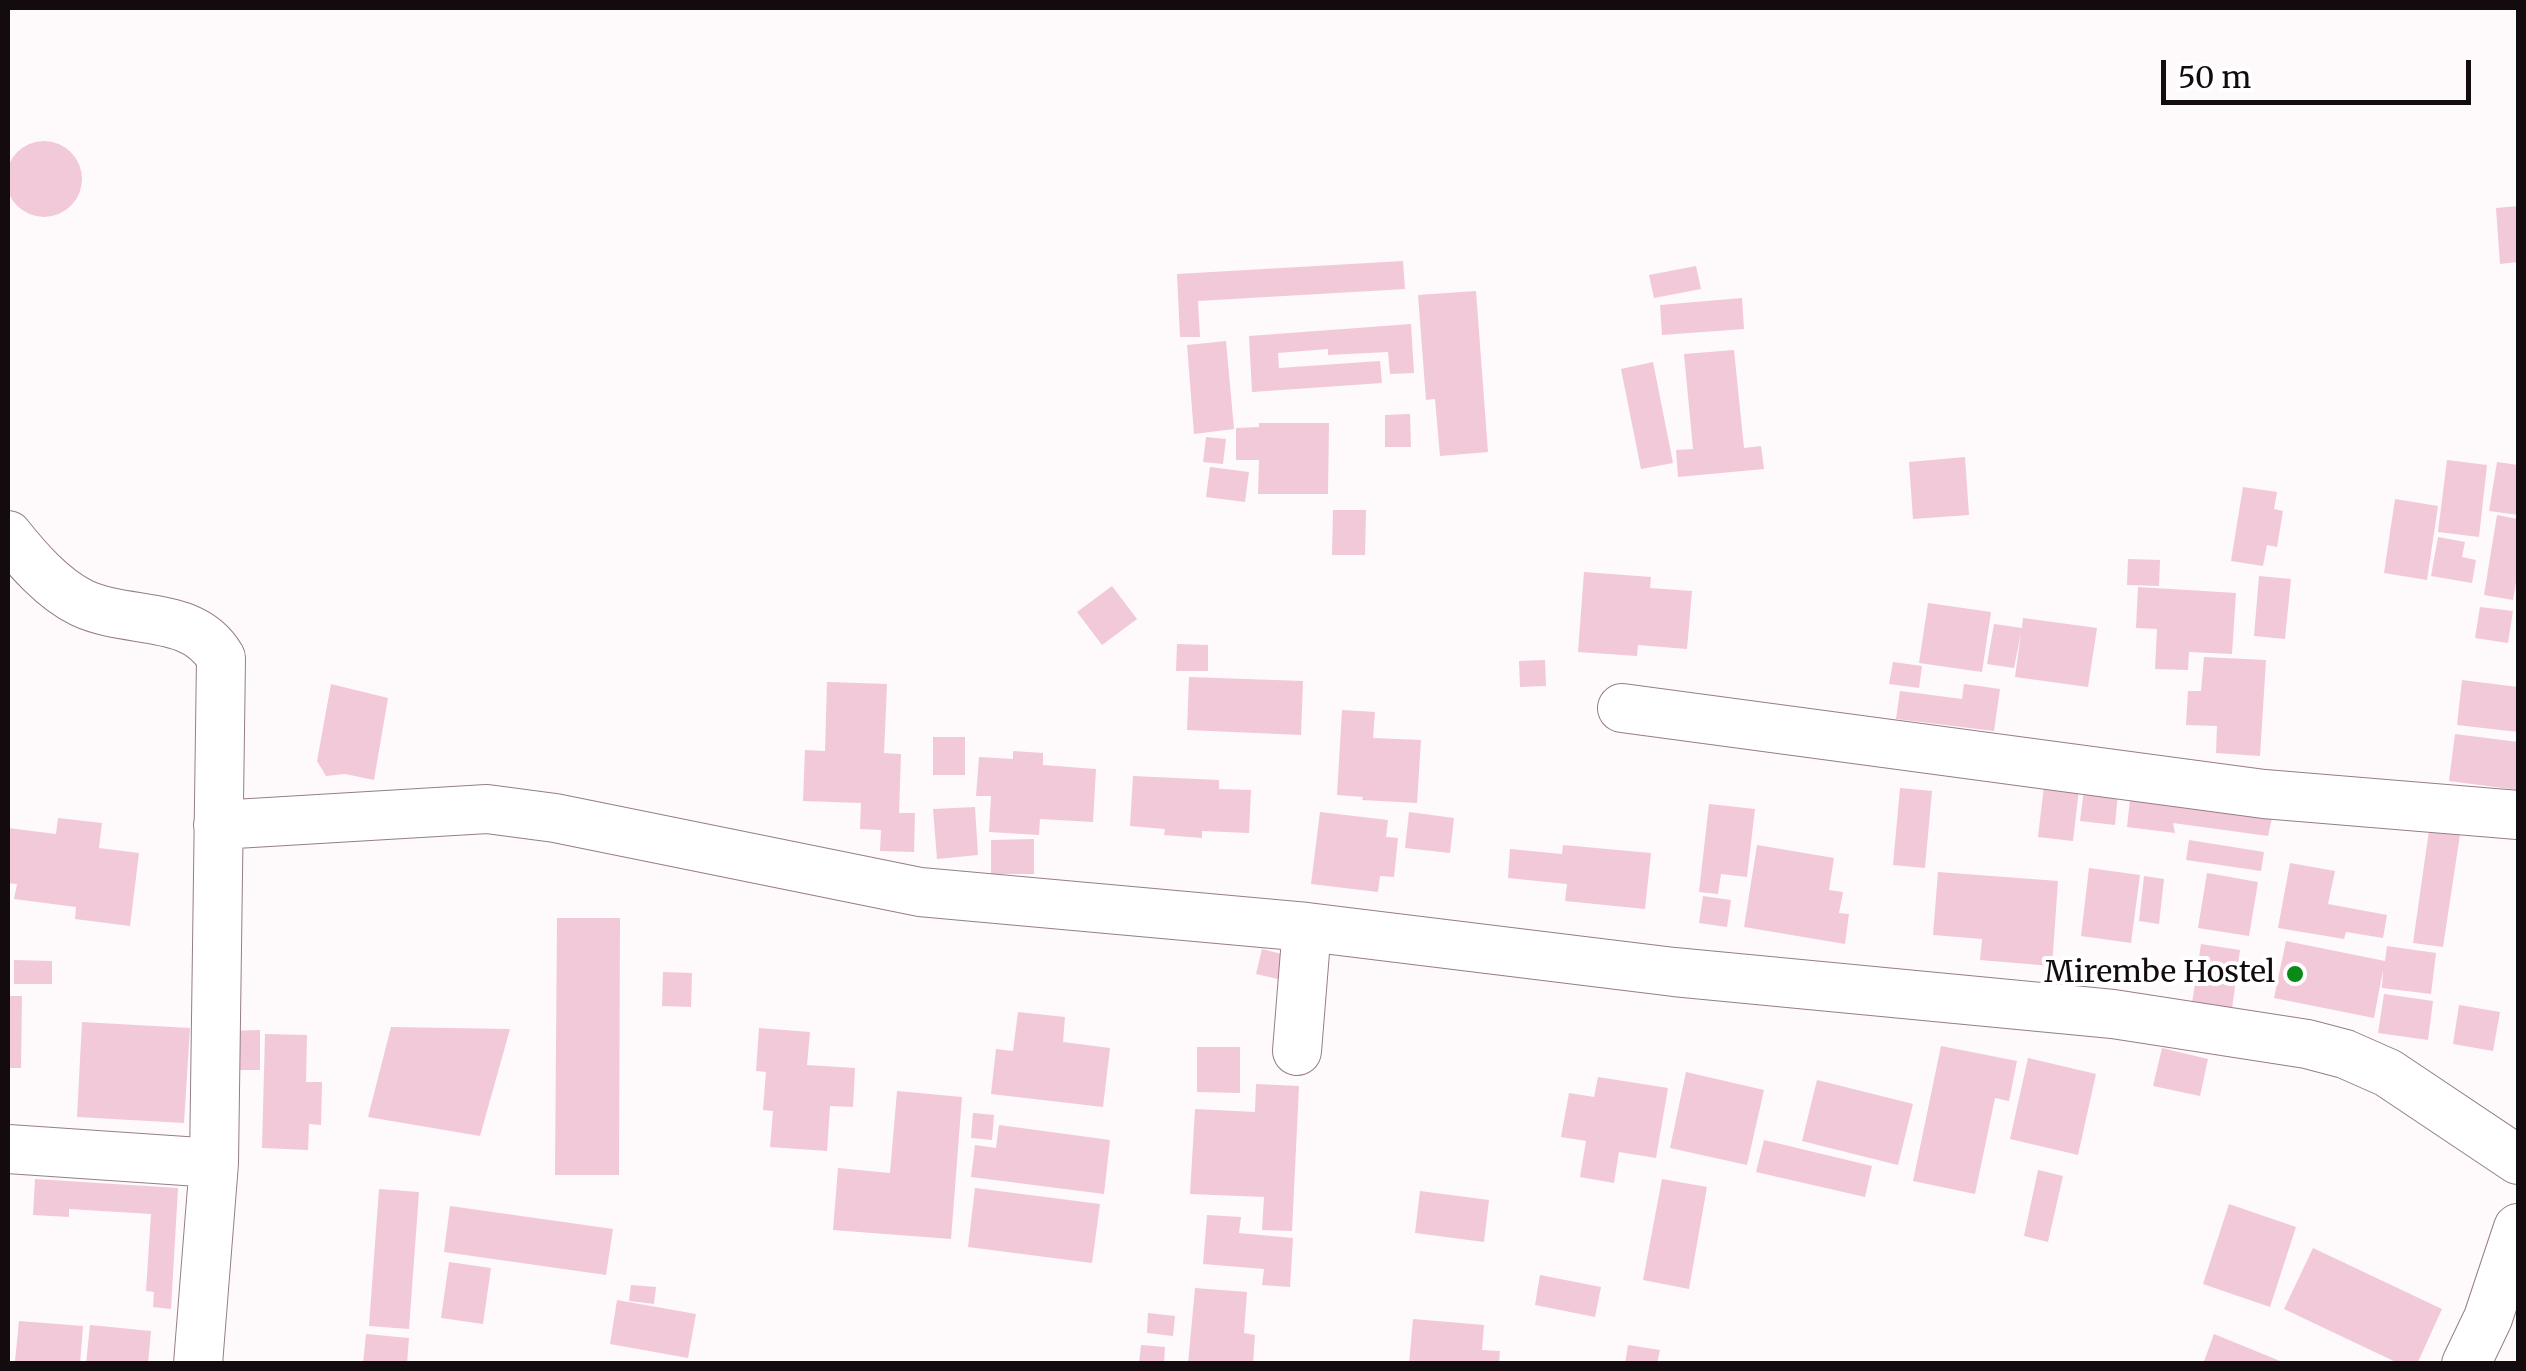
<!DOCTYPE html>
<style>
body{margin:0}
#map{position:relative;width:2526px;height:1371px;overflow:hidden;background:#fef9fb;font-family:Merriweather,serif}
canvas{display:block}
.frame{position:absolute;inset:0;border:10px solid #130b0e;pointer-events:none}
.scale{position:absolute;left:2161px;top:60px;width:310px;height:45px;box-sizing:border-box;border:5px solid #130b0e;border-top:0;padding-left:12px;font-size:30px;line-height:35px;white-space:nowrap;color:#130b0e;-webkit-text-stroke:8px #fff;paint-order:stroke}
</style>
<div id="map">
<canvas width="2526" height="1371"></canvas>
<div class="frame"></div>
<div class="scale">50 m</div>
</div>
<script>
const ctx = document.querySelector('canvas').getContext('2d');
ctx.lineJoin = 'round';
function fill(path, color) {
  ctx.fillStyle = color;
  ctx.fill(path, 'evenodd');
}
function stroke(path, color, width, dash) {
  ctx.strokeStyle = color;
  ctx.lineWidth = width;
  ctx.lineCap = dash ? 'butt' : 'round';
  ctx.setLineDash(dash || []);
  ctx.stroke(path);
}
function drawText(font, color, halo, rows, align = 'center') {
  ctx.font = font + ' Merriweather,serif';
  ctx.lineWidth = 8;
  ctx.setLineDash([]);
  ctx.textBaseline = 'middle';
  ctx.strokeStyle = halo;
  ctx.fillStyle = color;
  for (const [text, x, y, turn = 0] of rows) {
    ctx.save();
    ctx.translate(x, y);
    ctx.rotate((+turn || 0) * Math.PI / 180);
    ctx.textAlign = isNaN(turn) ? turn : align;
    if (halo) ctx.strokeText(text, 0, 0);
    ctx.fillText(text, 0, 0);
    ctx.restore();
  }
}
fill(new Path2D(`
 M6 179a38 38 0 1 1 76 0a38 38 0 1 1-76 0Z
 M 2518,206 L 2518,262 L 2500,264 L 2496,208 Z
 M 1403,261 L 1405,289 L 1198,301 L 1200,337 L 1180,337 L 1177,274 Z
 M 1696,266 L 1701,289 L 1654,298 L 1649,275 Z
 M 1476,291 L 1488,452 L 1440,456 L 1435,399 L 1426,400 L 1418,295 Z
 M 1742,298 L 1744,329 L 1662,335 L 1660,305 Z
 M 1411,324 L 1414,373 L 1390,374 L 1388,352 L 1328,355 L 1328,349 L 1278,353 L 1279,368 L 1380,361 L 1382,383 L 1252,392 L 1249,336 Z
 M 1226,341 L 1234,429 L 1194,434 L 1187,345 Z
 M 1734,350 L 1744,448 L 1761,446 L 1764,469 L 1678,477 L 1676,450 L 1693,449 L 1684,354 Z
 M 1653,362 L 1673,463 L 1641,469 L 1621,369 Z
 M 1410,414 L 1411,447 L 1385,447 L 1385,415 Z
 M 1259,423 L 1329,423 L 1328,494 L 1258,494 L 1259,460 L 1236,460 L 1236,428 L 1259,427 Z
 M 1206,437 L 1226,439 L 1223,464 L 1203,462 Z
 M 1965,457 L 1969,515 L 1913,519 L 1909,462 Z
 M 2447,460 L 2487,465 L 2479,537 L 2438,532 Z
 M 2497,462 L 2518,465 L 2518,515 L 2489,511 Z
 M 1210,467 L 1249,472 L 1245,502 L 1206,497 Z
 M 2243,487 L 2277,492 L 2274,509 L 2283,511 L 2277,547 L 2267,545 L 2263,566 L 2231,561 Z
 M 2395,499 L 2438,506 L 2427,580 L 2384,573 Z
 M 1333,510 L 1366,510 L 1365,555 L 1332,555 Z
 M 2497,515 L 2518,519 L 2518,570 L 2513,600 L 2484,595 Z
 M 2438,537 L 2465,542 L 2462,557 L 2476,560 L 2472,583 L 2431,576 Z
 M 2128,559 L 2160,560 L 2159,586 L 2127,585 Z
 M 1584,572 L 1651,577 L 1650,588 L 1692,591 L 1687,649 L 1638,645 L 1637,656 L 1578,652 Z
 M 2259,576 L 2291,579 L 2285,639 L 2254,636 Z
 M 1112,586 L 1137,619 L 1102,645 L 1077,612 Z
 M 2138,587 L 2236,593 L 2232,654 L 2189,652 L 2188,670 L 2155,669 L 2157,629 L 2136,628 Z
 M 1928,603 L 1991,612 L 1982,672 L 1919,663 Z
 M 2480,607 L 2513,611 L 2508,643 L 2475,638 Z
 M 2023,618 L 2097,628 L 2088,687 L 2015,677 L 2021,633 L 2014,668 L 1987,664 L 1994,624 L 2022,628 Z
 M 1177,644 L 1208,645 L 1208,671 L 1176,671 Z
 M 2204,657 L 2266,660 L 2260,756 L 2216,753 L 2217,726 L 2186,725 L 2188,691 L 2201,691 Z
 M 1545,660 L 1546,686 L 1520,687 L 1519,661 Z
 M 1893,662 L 1922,666 L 1919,688 L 1889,684 Z
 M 1189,677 L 1303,681 L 1301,735 L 1187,730 Z
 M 2462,680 L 2518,687 L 2518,732 L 2457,725 Z
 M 827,682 L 887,684 L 884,753 L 901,754 L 899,813 L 915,813 L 914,852 L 880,851 L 881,830 L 860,829 L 861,803 L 803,801 L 805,750 L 825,751 Z
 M 331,684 L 388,698 L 374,780 L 345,774 L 326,776 L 317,761 Z
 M 1964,684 L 2000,689 L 1994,731 L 1896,719 L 1900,691 L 1962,699 Z
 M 1342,710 L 1375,712 L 1373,738 L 1421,740 L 1417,803 L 1362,800 L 1363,797 L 1337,795 Z
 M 2455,734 L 2518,742 L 2518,790 L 2449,781 Z
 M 933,737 L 965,737 L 965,775 L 933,775 Z
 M 1013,751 L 1043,753 L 1043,765 L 1096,769 L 1093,822 L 1040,819 L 1039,835 L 989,832 L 991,796 L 976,796 L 979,757 L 1013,759 Z
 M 1133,776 L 1219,780 L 1219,789 L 1251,790 L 1249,833 L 1202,831 L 1202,838 L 1164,835 L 1165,829 L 1130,826 Z
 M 2044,786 L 2079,789 L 2073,841 L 2038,837 Z
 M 1900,788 L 1932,791 L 1925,868 L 1893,865 Z
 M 2084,790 L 2118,793 L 2115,825 L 2080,821 Z
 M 2131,790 L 2274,809 L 2268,836 L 2173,823 L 2175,833 L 2127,827 Z
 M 1709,804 L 1755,809 L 1747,877 L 1721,874 L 1718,894 L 1699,892 Z
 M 975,807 L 978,855 L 937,859 L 933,809 Z
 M 1320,812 L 1388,820 L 1386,837 L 1398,838 L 1394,877 L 1380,876 L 1378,892 L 1311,884 Z
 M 1409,812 L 1454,818 L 1450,853 L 1405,848 Z
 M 58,818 L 102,823 L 99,848 L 139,853 L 130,926 L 75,919 L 76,907 L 14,899 L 17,884 L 8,883 L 8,828 L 56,834 Z
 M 2430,823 L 2461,828 L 2443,947 L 2413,943 Z
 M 1034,839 L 1034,874 L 991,874 L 991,840 Z
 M 2189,840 L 2264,852 L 2261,871 L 2186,860 Z
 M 1563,845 L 1651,853 L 1645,909 L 1565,901 L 1567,884 L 1508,878 L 1510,849 L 1562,854 Z
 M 1757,845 L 1834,858 L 1829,890 L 1843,892 L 1839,913 L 1849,914 L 1845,944 L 1744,927 Z
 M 2290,863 L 2335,871 L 2328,904 L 2387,915 L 2383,938 L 2346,932 L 2344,939 L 2278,928 Z
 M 2089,868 L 2140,875 L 2131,943 L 2081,936 Z
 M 1938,872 L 2058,881 L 2052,966 L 1980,960 L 1982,939 L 1933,935 Z
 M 2207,873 L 2258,882 L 2249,936 L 2198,928 Z
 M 2144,876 L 2164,879 L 2159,924 L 2139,921 Z
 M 1703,896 L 1731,900 L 1727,927 L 1699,923 Z
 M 557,918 L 620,918 L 619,1175 L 555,1175 Z
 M 2286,941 L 2385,961 L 2387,946 L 2436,953 L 2431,994 L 2382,988 L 2383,970 L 2374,1018 L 2274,998 Z
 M 2201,944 L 2240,950 L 2232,1009 L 2192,1003 Z
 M 1262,949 L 1297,958 L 1291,982 L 1256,974 Z
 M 14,960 L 52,961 L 52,984 L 14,984 Z
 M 663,972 L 692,973 L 691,1007 L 662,1006 Z
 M 2384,994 L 2433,1001 L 2428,1040 L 2378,1033 Z
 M 8,996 L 22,996 L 21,1068 L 8,1068 Z
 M 2459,1005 L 2500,1012 L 2493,1051 L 2453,1044 Z
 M 1018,1012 L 1065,1017 L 1063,1042 L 1110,1048 L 1103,1107 L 991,1094 L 996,1049 L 1013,1051 Z
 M 82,1022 L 190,1028 L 184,1123 L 77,1117 Z
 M 391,1027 L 510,1029 L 480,1136 L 368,1117 Z
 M 759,1028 L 810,1032 L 807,1065 L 855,1068 L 853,1107 L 830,1106 L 827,1151 L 770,1147 L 773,1111 L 763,1110 L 766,1072 L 756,1071 Z
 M 260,1030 L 260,1070 L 226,1070 L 226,1031 Z
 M 265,1034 L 307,1035 L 306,1082 L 322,1082 L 321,1125 L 309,1124 L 308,1150 L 262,1148 Z
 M 1941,1046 L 2017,1061 L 2009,1101 L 1995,1098 L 1975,1194 L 1913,1181 Z
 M 1197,1047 L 1240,1047 L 1240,1093 L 1197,1092 Z
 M 2162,1048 L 2208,1059 L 2200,1096 L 2153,1086 Z
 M 2028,1058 L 2096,1074 L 2078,1155 L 2010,1139 Z
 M 1686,1072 L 1764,1090 L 1747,1165 L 1670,1148 Z
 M 1598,1077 L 1668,1088 L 1656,1158 L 1619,1152 L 1614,1183 L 1580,1177 L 1586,1141 L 1561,1137 L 1569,1093 L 1594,1097 Z
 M 1817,1080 L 1913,1104 L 1898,1165 L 1802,1141 Z
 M 1256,1084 L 1299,1086 L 1292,1231 L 1262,1230 L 1264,1197 L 1190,1194 L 1195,1109 L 1255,1112 Z
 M 897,1091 L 962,1097 L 951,1239 L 833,1230 L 838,1168 L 890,1173 Z
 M 973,1113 L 994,1115 L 992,1140 L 971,1138 Z
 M 999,1125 L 1110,1140 L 1104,1194 L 971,1177 L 975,1145 L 996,1148 Z
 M 1764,1140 L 1872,1166 L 1865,1197 L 1756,1172 Z
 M 2038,1170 L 2063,1176 L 2048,1242 L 2024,1236 Z
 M 35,1179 L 178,1188 L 171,1309 L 153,1307 L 154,1292 L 146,1291 L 151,1214 L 69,1209 L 69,1217 L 33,1215 Z
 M 1662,1179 L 1707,1187 L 1689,1289 L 1643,1280 Z
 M 975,1188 L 1100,1204 L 1092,1263 L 968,1247 Z
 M 379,1189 L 419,1192 L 409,1329 L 369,1326 Z
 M 1420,1191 L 1489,1200 L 1484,1242 L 1415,1233 Z
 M 2229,1204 L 2296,1227 L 2270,1307 L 2203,1284 Z
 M 450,1206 L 613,1229 L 606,1275 L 444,1252 Z
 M 1207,1215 L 1241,1217 L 1239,1233 L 1293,1238 L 1290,1287 L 1262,1285 L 1264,1269 L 1203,1264 Z
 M 2313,1248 L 2442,1309 L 2417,1364 L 2400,1364 L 2284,1309 Z
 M 449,1262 L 491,1268 L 483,1324 L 441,1318 Z
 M 1540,1275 L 1601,1287 L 1595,1317 L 1535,1305 Z
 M 631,1285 L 656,1287 L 654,1304 L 629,1301 Z
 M 1195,1288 L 1247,1292 L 1244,1333 L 1255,1335 L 1253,1364 L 1188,1364 Z
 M 617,1300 L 696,1314 L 688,1358 L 610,1344 Z
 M 1148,1313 L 1175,1316 L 1173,1336 L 1147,1333 Z
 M 1413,1319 L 1484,1325 L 1482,1350 L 1500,1351 L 1499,1364 L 1409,1364 Z
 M 19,1321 L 83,1326 L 80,1364 L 15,1361 Z
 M 90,1325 L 151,1331 L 148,1364 L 86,1364 Z
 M 366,1334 L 409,1338 L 407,1364 L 363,1364 Z
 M 2214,1334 L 2285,1363 L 2285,1364 L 2203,1364 Z
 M 1141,1345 L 1165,1347 L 1164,1364 L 1139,1364 Z
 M 1628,1345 L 1660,1350 L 1657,1364 L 1625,1364 Z`), '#f2c9d8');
const street = new Path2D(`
 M 8,535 C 28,560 53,589 82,603 C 129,625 193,609 221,658 L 214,1163 L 198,1364
 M 1622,708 L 2264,794 L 2518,815
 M 218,825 L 487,809 L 555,818 L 920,892 L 1307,927 L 1674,972 L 2113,1014 L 2307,1044 L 2345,1054 L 2388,1073 L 2518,1160
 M 1297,1051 L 1307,927
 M 8,1149 L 214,1163
 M 2466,1364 L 2488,1318 L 2518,1228`);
stroke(street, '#957e86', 50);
stroke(street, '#fff', 48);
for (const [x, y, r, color] of [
 [2295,974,10,"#0a8b17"]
]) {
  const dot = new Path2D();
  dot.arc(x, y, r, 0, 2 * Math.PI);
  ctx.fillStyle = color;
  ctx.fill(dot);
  stroke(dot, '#fff', 4);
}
drawText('30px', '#130b0e', '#fff', [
 ["Mirembe Hostel",2275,974]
], 'right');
</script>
